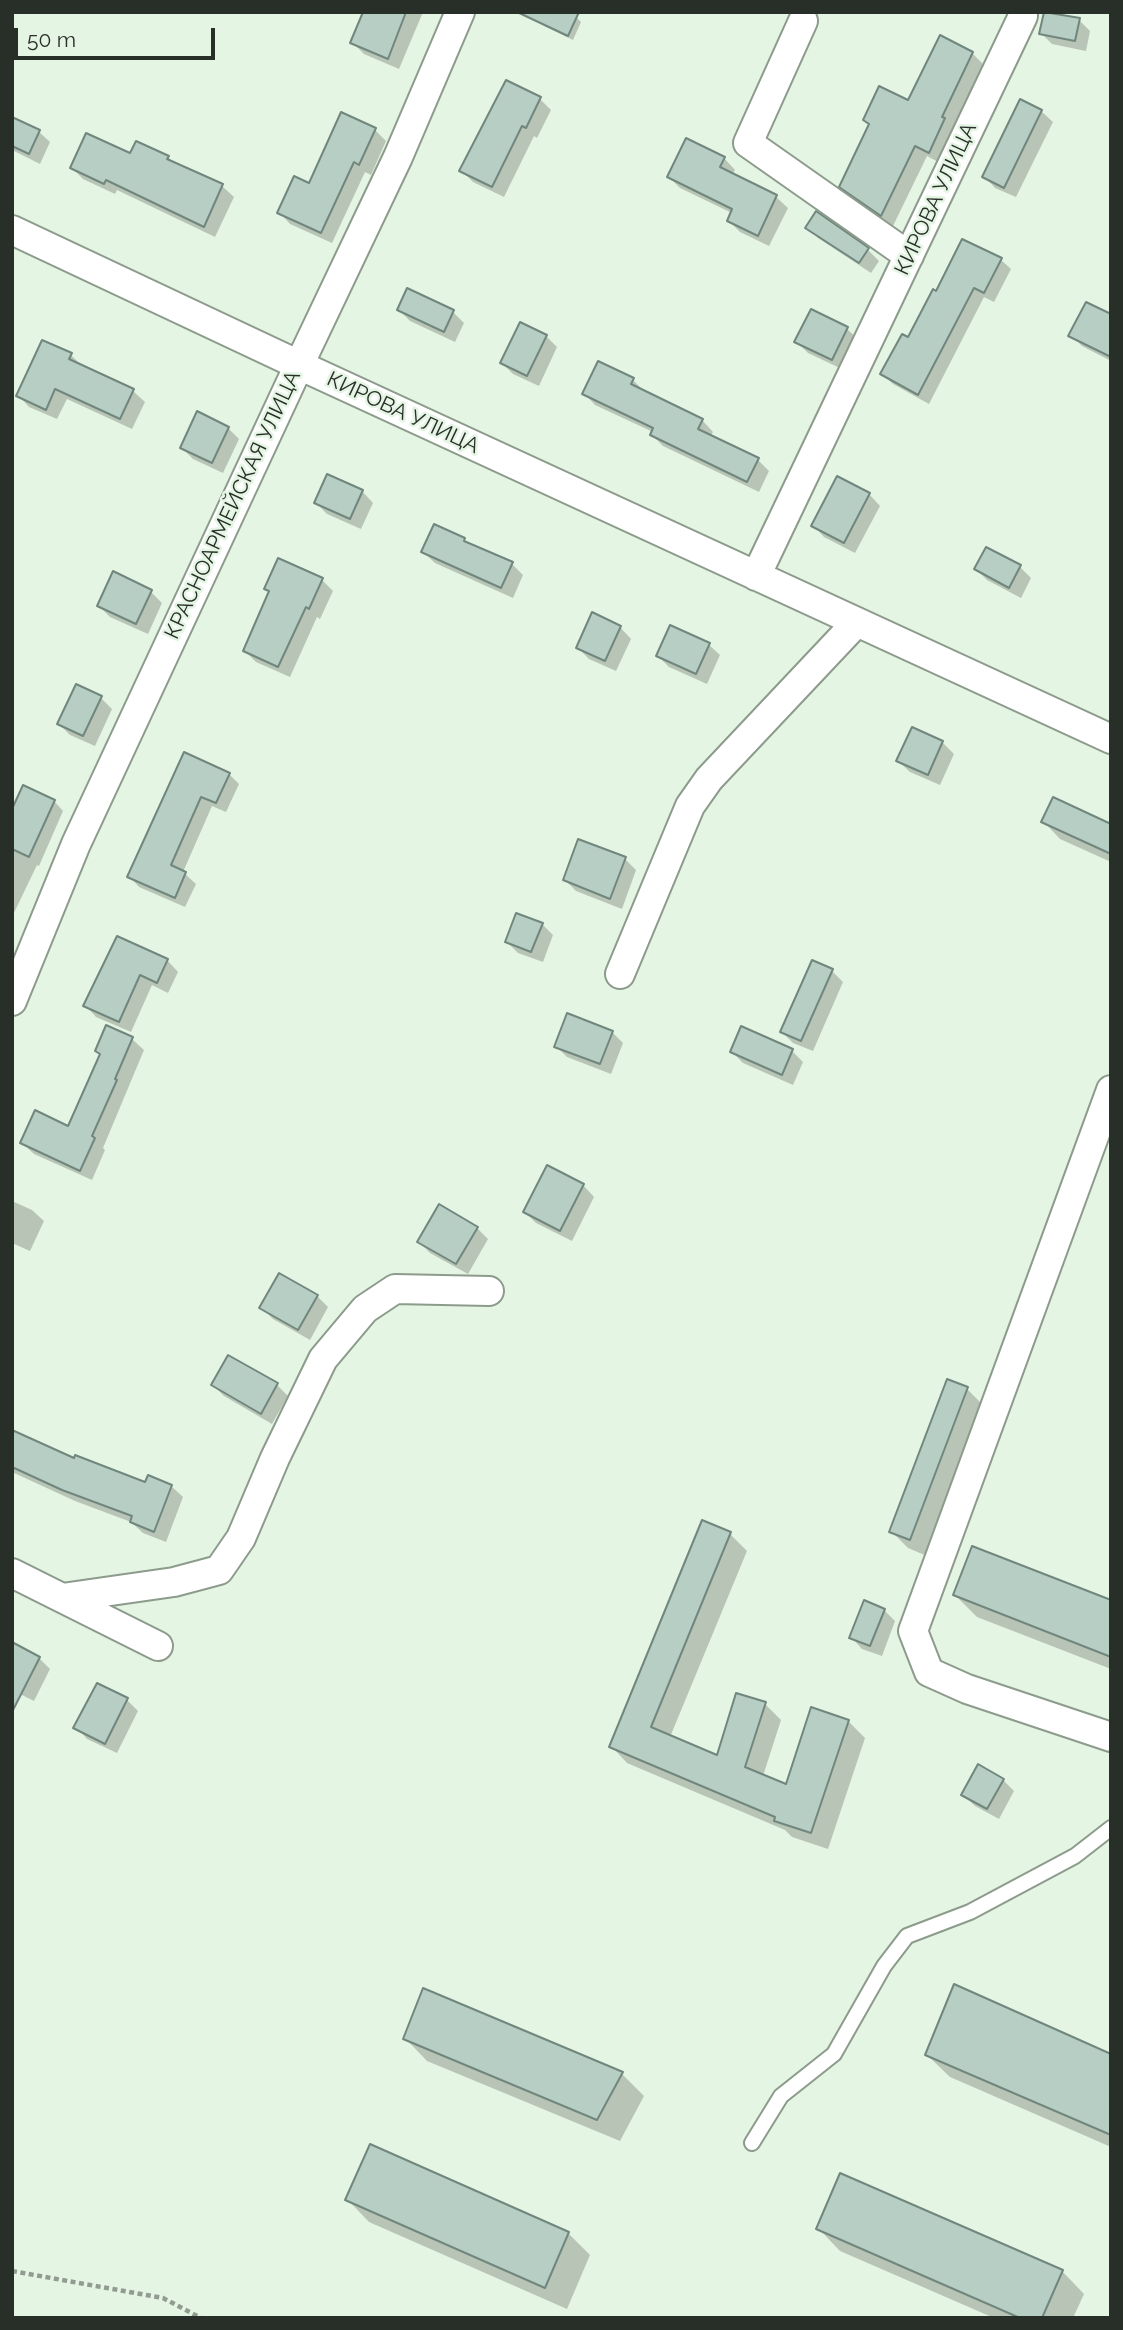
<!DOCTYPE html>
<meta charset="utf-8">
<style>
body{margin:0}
#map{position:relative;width:1123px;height:2330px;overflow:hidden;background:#e5f5e4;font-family:Raleway,sans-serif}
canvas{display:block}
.frame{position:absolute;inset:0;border:14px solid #282e28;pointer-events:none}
.scale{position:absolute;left:14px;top:28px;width:201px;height:32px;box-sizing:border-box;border:4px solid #282e28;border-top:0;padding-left:9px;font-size:21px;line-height:24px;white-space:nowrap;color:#282e28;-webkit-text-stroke:5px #e5f5e4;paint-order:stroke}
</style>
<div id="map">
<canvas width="1123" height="2330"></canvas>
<div class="frame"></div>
<div class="scale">50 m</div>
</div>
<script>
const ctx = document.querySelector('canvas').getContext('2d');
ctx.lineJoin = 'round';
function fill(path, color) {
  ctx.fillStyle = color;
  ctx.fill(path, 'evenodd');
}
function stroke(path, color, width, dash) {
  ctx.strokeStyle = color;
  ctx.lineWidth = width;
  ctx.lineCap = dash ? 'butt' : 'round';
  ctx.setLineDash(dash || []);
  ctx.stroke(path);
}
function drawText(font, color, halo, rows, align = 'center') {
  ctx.font = font + ' Raleway,sans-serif';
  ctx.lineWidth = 5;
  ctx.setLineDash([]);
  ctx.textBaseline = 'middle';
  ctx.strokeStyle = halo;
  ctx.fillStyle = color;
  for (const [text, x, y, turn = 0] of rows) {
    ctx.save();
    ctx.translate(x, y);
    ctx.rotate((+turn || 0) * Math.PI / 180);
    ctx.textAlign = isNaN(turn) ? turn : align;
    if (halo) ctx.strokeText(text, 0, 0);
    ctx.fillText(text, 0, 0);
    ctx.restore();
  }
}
fill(new Path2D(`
 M 365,12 L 423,12 L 399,69 L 364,54 L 353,43 Z
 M 576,17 L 581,22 L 573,40 L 544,26 L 539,21 Z
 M 1079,20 L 1090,31 L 1086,51 L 1052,44 L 1041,33 Z
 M 972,53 L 983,64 L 953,128 L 955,131 L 940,163 L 927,156 L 893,226 L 853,198 L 841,186 L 870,126 L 865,120 L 909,103 Z
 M 540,99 L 551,110 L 537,138 L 534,136 L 504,197 L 473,182 L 462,171 Z
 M 1021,101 L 1041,111 L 1053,122 L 1016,197 L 995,188 L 984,176 Z
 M 12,119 L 38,131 L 50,142 L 40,164 L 12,150 Z
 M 375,130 L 386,141 L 371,175 L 365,172 L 332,243 L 290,224 L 279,212 Z
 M 131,155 L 168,157 L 174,164 L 222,186 L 234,197 L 215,237 L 117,190 L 115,194 L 83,179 L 72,168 Z
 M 724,158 L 735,170 L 732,175 L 776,197 L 788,208 L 769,246 L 740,232 L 729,221 L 732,213 L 680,188 L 669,177 Z
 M 807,227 L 868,250 L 879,261 L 871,273 L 818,238 Z
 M 1000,259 L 1011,269 L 994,302 L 984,297 L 929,404 L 893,384 L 882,374 L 908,340 L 937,293 Z
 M 408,290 L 453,312 L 464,323 L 455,342 L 410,321 L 399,310 Z
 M 811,312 L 847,329 L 859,340 L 844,370 L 808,353 L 797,342 Z
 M 1111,316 L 1111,361 L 1082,346 L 1071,335 Z
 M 546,336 L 557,347 L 539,386 L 513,374 L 502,363 Z
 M 71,355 L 82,366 L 133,391 L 145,402 L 132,429 L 67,399 L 57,419 L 29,407 L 18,395 Z
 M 633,380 L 644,391 L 702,420 L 713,432 L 710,437 L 758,460 L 769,471 L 759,492 L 663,446 L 652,435 L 653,432 L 595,405 L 584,393 Z
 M 228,428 L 239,439 L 223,473 L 193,459 L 182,448 Z
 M 362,491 L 373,503 L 361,529 L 327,514 L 316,503 Z
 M 869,494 L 880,506 L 855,553 L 824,537 L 813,525 Z
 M 464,540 L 470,545 L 512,564 L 523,575 L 513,598 L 435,563 L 423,552 Z
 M 1020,567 L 1031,578 L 1021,598 L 987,580 L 976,569 Z
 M 114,574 L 151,592 L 162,603 L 148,634 L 110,617 L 99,606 Z
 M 322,580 L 333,591 L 320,619 L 317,617 L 290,677 L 256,662 L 245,651 L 271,593 L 266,588 Z
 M 620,627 L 631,639 L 616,671 L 589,659 L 578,648 Z
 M 708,644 L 720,655 L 707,684 L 669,667 L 658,656 Z
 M 101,698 L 112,709 L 95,746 L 70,735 L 59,724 Z
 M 942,742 L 954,754 L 940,785 L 910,772 L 898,761 Z
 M 185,754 L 229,774 L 239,784 L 226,812 L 212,806 L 183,872 L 196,884 L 185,907 L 139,887 L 129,876 Z
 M 54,801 L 63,811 L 39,866 L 37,865 L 12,917 L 12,829 Z
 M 1044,822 L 1111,826 L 1111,862 L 1060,839 Z
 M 625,859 L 636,870 L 622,909 L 576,891 L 565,880 Z
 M 542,924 L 553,935 L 543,962 L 518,953 L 507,942 Z
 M 167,960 L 178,972 L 168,993 L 152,985 L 131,1032 L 96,1017 L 85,1005 L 98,977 Z
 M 832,971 L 843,982 L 813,1051 L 793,1043 L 782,1032 Z
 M 107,1027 L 132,1039 L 144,1050 L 103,1148 L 105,1150 L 92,1180 L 34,1154 L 22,1143 L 69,1128 L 101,1055 L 97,1051 Z
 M 612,1032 L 623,1043 L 611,1074 L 567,1057 L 556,1046 Z
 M 792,1051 L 803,1062 L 793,1085 L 743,1063 L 732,1052 Z
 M 583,1185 L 594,1197 L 572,1241 L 536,1223 L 525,1212 Z
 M 12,1201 L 32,1210 L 44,1221 L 30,1251 L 12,1243 Z
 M 477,1228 L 488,1239 L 468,1274 L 430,1253 L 419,1242 Z
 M 317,1296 L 328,1307 L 310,1340 L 273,1319 L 262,1308 Z
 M 948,1381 L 967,1389 L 984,1406 L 927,1556 L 908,1548 L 891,1531 Z
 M 213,1385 L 277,1385 L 288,1396 L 272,1424 L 224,1396 Z
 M 12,1432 L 75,1461 L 146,1485 L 171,1486 L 183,1497 L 166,1542 L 143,1533 L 131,1522 L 75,1501 L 12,1472 Z
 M 703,1523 L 730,1534 L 747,1551 L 670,1737 L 718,1757 L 765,1704 L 781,1720 L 763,1776 L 787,1786 L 848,1721 L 865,1738 L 828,1849 L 792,1837 L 785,1830 L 627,1763 L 611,1746 Z
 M 955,1595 L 1111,1602 L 1111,1669 L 977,1617 Z
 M 884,1610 L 895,1621 L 882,1656 L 862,1649 L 851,1637 Z
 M 39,1658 L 50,1669 L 34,1701 L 12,1690 Z
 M 127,1700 L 138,1711 L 117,1753 L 87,1739 L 76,1727 Z
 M 1003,1780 L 1014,1791 L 999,1819 L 975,1806 L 963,1795 Z
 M 405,2038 L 622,2074 L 644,2096 L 620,2141 L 427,2061 Z
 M 927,2055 L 1111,2056 L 1111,2147 L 950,2077 Z
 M 347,2199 L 568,2233 L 590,2255 L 567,2309 L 369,2222 Z
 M 818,2228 L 1062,2271 L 1084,2294 L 1073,2318 L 994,2318 L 840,2251 Z`), '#0003');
const building = new Path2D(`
 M 363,12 L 406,12 L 388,59 L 350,43 Z
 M 517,12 L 579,12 L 568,36 Z
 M 1044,12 L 1080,18 L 1075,41 L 1039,34 Z
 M 940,35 L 973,52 L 942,117 L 945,118 L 929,153 L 915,146 L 881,216 L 839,187 L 869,124 L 863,120 L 879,86 L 908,100 Z
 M 506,80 L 541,97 L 526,128 L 522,126 L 492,187 L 459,171 Z
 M 1020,99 L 1042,110 L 1004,188 L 982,177 Z
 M 341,112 L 376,128 L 359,165 L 354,162 L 321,233 L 277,213 L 294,176 L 309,183 Z
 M 12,117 L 40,130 L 29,154 L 12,146 Z
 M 86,133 L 130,153 L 136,141 L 169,156 L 167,159 L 223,184 L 204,227 L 106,180 L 104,184 L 70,168 Z
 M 686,138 L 725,157 L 720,167 L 777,195 L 758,236 L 727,221 L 732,209 L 667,177 Z
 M 816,211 L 869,248 L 859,263 L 805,228 Z
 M 962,239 L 1002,258 L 984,293 L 974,288 L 918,395 L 880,374 L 902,334 L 908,337 L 933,289 L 936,291 Z
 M 407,288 L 454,310 L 444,332 L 397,310 Z
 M 1086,302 L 1111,314 L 1111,357 L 1068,336 Z
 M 811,309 L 848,327 L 832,360 L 794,342 Z
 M 520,322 L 547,335 L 527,376 L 500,363 Z
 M 42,340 L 72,353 L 69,359 L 134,389 L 120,419 L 55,389 L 46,410 L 16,396 Z
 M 598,361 L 634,378 L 631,384 L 703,419 L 698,429 L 759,458 L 747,482 L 650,435 L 653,428 L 582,394 Z
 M 197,411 L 229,427 L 212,463 L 180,448 Z
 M 327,474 L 363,490 L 350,519 L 314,503 Z
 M 837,476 L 870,493 L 844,543 L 811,526 Z
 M 434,524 L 465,538 L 464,541 L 513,562 L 501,588 L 421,552 Z
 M 986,547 L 1021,565 L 1009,588 L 974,569 Z
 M 278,558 L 323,578 L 309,609 L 306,607 L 278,667 L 243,651 L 269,591 L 264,589 Z
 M 113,571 L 152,590 L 136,624 L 97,606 Z
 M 592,612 L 621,626 L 605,661 L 576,648 Z
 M 670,625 L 710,643 L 696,674 L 656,656 Z
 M 76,684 L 102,696 L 83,736 L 57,724 Z
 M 912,727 L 943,741 L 928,775 L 896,761 Z
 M 184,752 L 230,773 L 216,803 L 201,797 L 171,865 L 186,872 L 175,898 L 127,877 Z
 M 23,785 L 55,800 L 29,857 L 12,849 L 12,809 Z
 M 1053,797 L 1111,824 L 1111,854 L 1041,822 Z
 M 578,839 L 626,857 L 610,899 L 563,880 Z
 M 516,913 L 543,923 L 531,952 L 505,942 Z
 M 117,936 L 168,959 L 157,983 L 140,975 L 119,1022 L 83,1006 Z
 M 812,960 L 833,969 L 801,1041 L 780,1032 Z
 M 567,1013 L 613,1031 L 600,1064 L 554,1047 Z
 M 106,1025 L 133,1037 L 115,1079 L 117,1080 L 92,1136 L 95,1138 L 80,1171 L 20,1143 L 35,1110 L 68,1126 L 100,1054 L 95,1051 Z
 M 741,1026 L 793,1049 L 782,1075 L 730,1052 Z
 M 547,1165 L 584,1184 L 560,1231 L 523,1212 Z
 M 439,1204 L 478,1227 L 456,1264 L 417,1242 Z
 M 279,1273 L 318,1295 L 298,1330 L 259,1308 Z
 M 228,1355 L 278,1383 L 261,1414 L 211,1385 Z
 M 947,1379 L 968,1387 L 910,1540 L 889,1532 Z
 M 12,1430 L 74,1458 L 75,1455 L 145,1482 L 148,1475 L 172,1485 L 154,1532 L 130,1522 L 132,1516 L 62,1490 L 12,1467 Z
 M 702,1520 L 731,1532 L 651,1727 L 717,1755 L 736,1693 L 766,1702 L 745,1767 L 786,1784 L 811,1707 L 849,1720 L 811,1833 L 774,1821 L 775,1817 L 609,1747 Z
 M 972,1546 L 1111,1600 L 1111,1657 L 953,1595 Z
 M 864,1600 L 885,1609 L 870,1646 L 849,1638 Z
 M 12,1642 L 40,1657 L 12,1712 Z
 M 97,1683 L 128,1698 L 105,1744 L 73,1728 Z
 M 978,1764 L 1004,1779 L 987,1809 L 961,1795 Z
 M 954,1984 L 1111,2054 L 1111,2135 L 925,2055 Z
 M 423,1988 L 623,2072 L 597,2120 L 403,2039 Z
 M 370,2144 L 569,2232 L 545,2288 L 345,2200 Z
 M 840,2173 L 1063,2270 L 1042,2318 L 1020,2318 L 816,2229 Z`);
fill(building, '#b7cec4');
stroke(building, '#71877e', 2);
const service = new Path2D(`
 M 752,2143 L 781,2096 L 834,2054 L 884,1966 L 907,1936 L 970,1912 L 1075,1856 L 1111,1828`);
const minor = new Path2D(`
 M 803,21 L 748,143 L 909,256
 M 12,230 L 299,365 L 1111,739
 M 756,576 L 1023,16 L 1022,12
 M 620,974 L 690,806 L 709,779 L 857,622
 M 12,1001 L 76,844 L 299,365 L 398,157 L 460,12
 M 1111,1090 L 913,1631 L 929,1672 L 967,1689 L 1111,1737
 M 12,1573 L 158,1646
 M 62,1598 L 174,1582 L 219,1570 L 241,1538 L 275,1458 L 323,1359 L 365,1309 L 395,1289 L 489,1291`);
stroke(service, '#8c9b8b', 18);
stroke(minor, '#8c9b8b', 32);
stroke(new Path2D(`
 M 12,2271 L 163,2298 L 201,2318`), '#909c90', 4.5, [5, 3.5]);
stroke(service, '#fff', 14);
stroke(minor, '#fff', 28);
drawText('21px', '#282e28', '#e5f5e4', [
 ["КИРОВА УЛИЦА",936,199,-65],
 ["КИРОВА УЛИЦА",403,413,25],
 ["КРАСНОАРМЕЙСКАЯ УЛИЦА",233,505,-65]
]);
</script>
